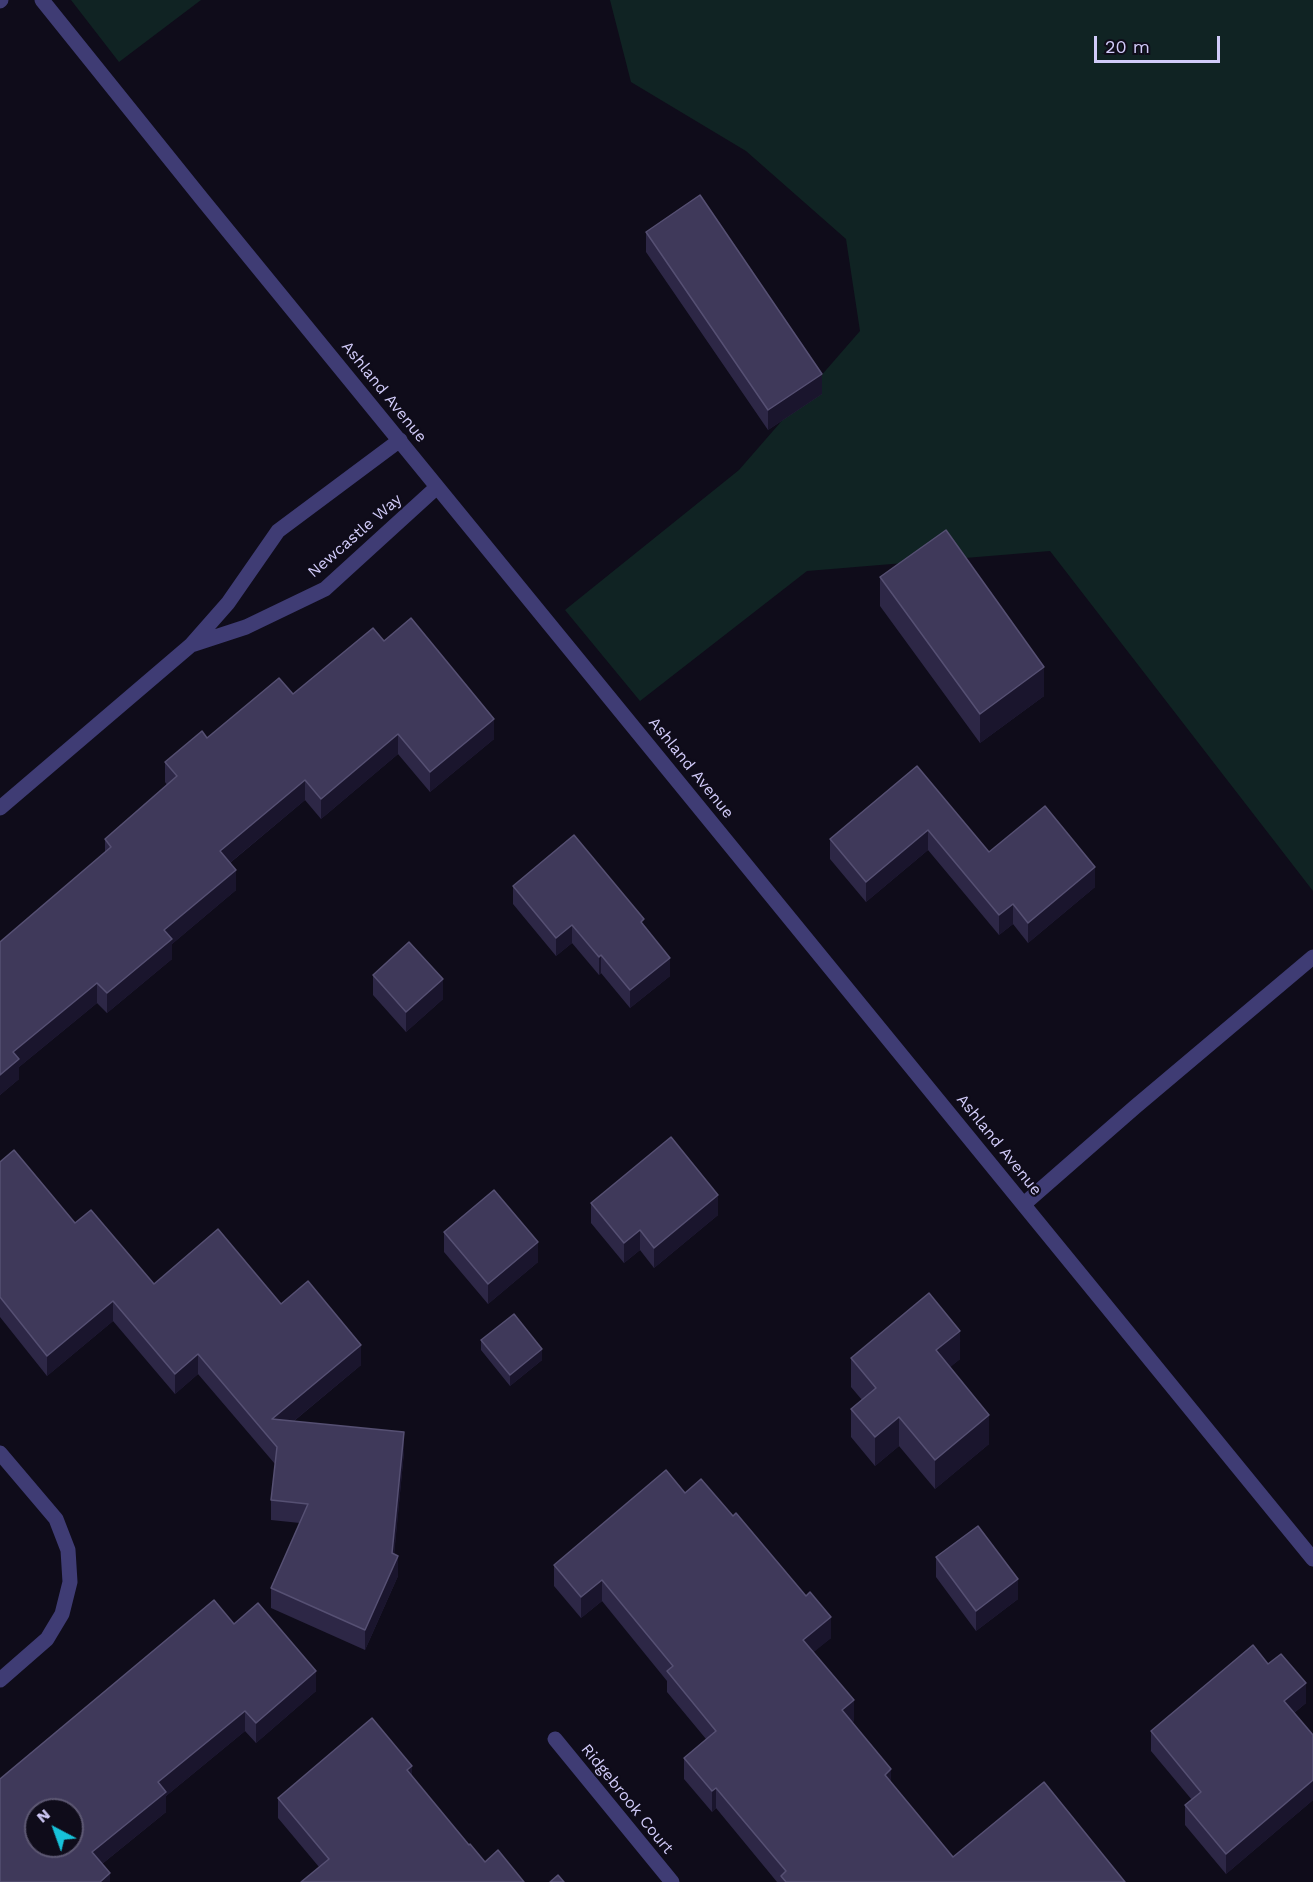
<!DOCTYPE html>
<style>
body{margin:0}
#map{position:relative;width:1313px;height:1882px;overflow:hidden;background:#0f0c1a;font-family:"Work Sans",sans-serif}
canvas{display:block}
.north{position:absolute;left:24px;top:1798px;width:60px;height:60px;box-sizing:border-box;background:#0f0c1a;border:2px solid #5d5873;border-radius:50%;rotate:319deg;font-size:16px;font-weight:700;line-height:24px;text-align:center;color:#d1cbf9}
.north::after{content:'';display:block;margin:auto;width:21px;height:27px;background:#17c2d9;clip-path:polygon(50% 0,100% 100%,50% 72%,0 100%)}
.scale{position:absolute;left:1094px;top:36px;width:126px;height:27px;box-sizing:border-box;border:3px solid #d1cbf9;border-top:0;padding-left:8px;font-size:18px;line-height:21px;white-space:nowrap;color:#d1cbf9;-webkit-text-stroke:4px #0f0c1a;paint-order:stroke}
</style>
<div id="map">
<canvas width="1313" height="1882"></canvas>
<div class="north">N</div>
<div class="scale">20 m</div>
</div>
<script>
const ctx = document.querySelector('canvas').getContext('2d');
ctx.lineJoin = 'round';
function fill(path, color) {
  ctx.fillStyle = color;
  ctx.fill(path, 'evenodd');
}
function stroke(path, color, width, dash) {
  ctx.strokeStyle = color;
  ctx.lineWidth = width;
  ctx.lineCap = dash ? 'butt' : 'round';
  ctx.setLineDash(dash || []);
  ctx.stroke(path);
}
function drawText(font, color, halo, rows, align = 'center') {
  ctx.font = font + ' "Work Sans",sans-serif';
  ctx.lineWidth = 4.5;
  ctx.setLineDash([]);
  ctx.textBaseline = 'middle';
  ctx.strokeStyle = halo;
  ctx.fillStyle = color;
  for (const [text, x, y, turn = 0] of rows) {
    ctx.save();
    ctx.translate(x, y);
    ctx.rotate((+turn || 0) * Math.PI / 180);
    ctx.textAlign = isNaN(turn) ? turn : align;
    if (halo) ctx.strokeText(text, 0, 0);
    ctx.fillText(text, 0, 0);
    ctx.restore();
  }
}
fill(new Path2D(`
 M 71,0 L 201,0 L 119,62 Z
 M 610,0 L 1313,0 L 1313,891 L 1050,551 L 807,571 L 640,701 L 565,610 L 739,470 L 860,331 L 846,239 L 746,151 L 631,82 Z`), '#102323');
stroke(new Path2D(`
 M 42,0 L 202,199 L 1313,1559
 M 0,1 L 1,0
 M 191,645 L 246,627 L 325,589 L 437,487
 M 0,808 L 191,645 L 228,603 L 278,531 L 400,440
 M 1024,1204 L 1135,1107 L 1313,957
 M 0,1453 L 56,1519 L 68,1550 L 70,1582 L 62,1614 L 47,1639 L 0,1680
 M 555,1739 L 672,1882`), '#3f3c74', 15);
fill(new Path2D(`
 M 646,232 L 822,394 L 768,430 L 646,252 Z
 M 880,577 L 1044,696 L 980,743 L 880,606 Z
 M 384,641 L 494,739 L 430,792 L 398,754 L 321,819 L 305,800 L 230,863 L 236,890 L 172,944 L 172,959 L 107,1013 L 97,1003 L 19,1067 L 19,1079 L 0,1095 L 0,942 L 105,853 L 105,839 L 167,785 L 165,782 L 165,762 L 207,738 L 293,694 Z
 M 917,766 L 989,852 L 1095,887 L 1028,943 L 1013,924 L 999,935 L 928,850 L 866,902 L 830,859 L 830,839 Z
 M 513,886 L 644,927 L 670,976 L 630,1008 L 601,973 L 599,975 L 572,943 L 556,956 L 513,904 Z
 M 373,975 L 443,999 L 406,1032 L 373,995 Z
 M 0,1162 L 75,1223 L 154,1284 L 281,1304 L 361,1365 L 294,1421 L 404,1452 L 394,1554 L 398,1576 L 365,1650 L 271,1608 L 271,1588 L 300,1523 L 271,1520 L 271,1500 L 275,1464 L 198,1374 L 175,1394 L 113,1321 L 47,1376 L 0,1317 Z
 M 591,1203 L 718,1215 L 654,1268 L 640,1250 L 624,1263 L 591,1223 Z
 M 444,1232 L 538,1262 L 488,1304 L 444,1252 Z
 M 481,1340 L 542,1360 L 510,1386 L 481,1350 Z
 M 851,1358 L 960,1359 L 950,1367 L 989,1444 L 935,1489 L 899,1446 L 875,1466 L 851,1437 L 851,1409 L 862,1400 L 851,1387 Z
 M 685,1493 L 831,1638 L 813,1652 L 854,1721 L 852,1722 L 891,1782 L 953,1857 L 1125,1882 L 777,1882 L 716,1808 L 712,1812 L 684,1779 L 684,1758 L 706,1739 L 667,1692 L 667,1681 L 602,1601 L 581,1618 L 554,1586 L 554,1565 Z
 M 936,1557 L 1018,1599 L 976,1631 L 936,1577 Z
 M 234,1624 L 316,1691 L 256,1743 L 245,1731 L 166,1796 L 166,1812 L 102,1864 L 110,1882 L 0,1882 Z
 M 1268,1664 L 1306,1703 L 1294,1713 L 1313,1735 L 1313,1800 L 1226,1874 L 1185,1825 L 1185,1805 L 1192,1800 L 1151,1751 L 1151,1731 Z
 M 412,1777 L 469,1845 L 485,1862 L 319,1867 L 278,1818 L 278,1798 Z`), '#2d2746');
fill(new Path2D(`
 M 822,374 L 822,394 L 768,430 L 768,410 Z
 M 1044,667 L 1044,696 L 980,743 L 980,714 Z
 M 494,719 L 494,739 L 430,792 L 430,772 Z
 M 398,734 L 398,754 L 321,819 L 321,799 Z
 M 305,780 L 305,800 L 220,871 L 220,851 Z
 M 928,830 L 928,850 L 866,902 L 866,882 Z
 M 1095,867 L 1095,887 L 1028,943 L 1028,923 Z
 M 236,870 L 236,890 L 172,944 L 172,959 L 107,1013 L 107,993 L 164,930 Z
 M 1013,904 L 1013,924 L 999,935 L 999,915 Z
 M 572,925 L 572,943 L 556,956 L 556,938 Z
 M 601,955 L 601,973 L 599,975 L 599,957 Z
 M 670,958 L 670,976 L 630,1008 L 630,990 Z
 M 443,979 L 443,999 L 406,1032 L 406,1012 Z
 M 97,983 L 97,1003 L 19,1067 L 19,1079 L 0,1095 L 0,1075 L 13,1052 Z
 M 718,1195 L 718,1215 L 654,1268 L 654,1248 Z
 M 640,1230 L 640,1250 L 624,1263 L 624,1243 Z
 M 538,1242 L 538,1262 L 488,1304 L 488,1284 Z
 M 113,1301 L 113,1321 L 47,1376 L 47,1356 Z
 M 960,1331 L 960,1359 L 936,1379 L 936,1350 Z
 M 361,1345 L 361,1365 L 272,1439 L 272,1419 Z
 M 542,1349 L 542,1360 L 510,1386 L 510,1375 Z
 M 198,1354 L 198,1374 L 175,1394 L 175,1374 Z
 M 989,1415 L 989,1444 L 935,1489 L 935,1460 Z
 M 899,1417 L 899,1446 L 875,1466 L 875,1437 Z
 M 404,1432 L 404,1452 L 393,1567 L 398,1556 L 398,1576 L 365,1650 L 365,1630 L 392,1553 Z
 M 1018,1579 L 1018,1599 L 976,1631 L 976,1611 Z
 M 602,1580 L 602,1601 L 581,1618 L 581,1597 Z
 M 831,1617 L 831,1638 L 803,1661 L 803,1640 Z
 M 316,1671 L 316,1691 L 256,1743 L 256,1723 Z
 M 1306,1683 L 1306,1703 L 1284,1721 L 1284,1701 Z
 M 854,1700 L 854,1721 L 842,1731 L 842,1710 Z
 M 245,1711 L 245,1731 L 166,1796 L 166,1812 L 92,1872 L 92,1852 L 158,1782 Z
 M 412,1766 L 412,1786 L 407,1770 Z
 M 891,1769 L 891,1790 L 885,1775 Z
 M 1313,1780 L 1313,1800 L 1226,1874 L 1226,1854 Z
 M 716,1788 L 716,1808 L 712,1812 L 712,1791 Z
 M 110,1873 L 110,1882 L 100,1882 Z`), '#1a152d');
const building = new Path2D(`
 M 700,195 L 822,374 L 768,410 L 646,232 Z
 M 946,530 L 1044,667 L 980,714 L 880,577 Z
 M 411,618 L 494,719 L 430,772 L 398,734 L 321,799 L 305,780 L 220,851 L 236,870 L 164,930 L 172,939 L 107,993 L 97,983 L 13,1052 L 19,1059 L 0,1075 L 0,942 L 111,847 L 105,839 L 177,776 L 165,762 L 202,731 L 207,738 L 279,678 L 293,694 L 373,628 L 384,641 Z
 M 917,766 L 989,852 L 1045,806 L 1095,867 L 1028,923 L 1013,904 L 999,915 L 928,830 L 866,882 L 830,839 Z
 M 574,835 L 644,919 L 641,922 L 670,958 L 630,990 L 601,955 L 599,957 L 572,925 L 556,938 L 513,886 Z
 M 409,942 L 443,979 L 406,1012 L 373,975 Z
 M 671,1137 L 718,1195 L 654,1248 L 640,1230 L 624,1243 L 591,1203 Z
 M 14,1150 L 75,1223 L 91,1210 L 154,1284 L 218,1229 L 281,1304 L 308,1281 L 361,1345 L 272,1419 L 404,1432 L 392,1553 L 398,1556 L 365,1630 L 271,1588 L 308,1504 L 271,1500 L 277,1447 L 198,1354 L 175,1374 L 113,1301 L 47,1356 L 0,1297 L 0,1162 Z
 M 494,1190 L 538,1242 L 488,1284 L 444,1232 Z
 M 929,1293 L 960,1331 L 936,1350 L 989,1415 L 935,1460 L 899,1417 L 875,1437 L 851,1409 L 876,1388 L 851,1358 Z
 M 514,1314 L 542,1349 L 510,1375 L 481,1340 Z
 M 666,1470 L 685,1493 L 701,1479 L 733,1516 L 736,1513 L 806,1596 L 810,1592 L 831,1617 L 803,1640 L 854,1700 L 842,1710 L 891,1769 L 885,1775 L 953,1857 L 1044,1782 L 1125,1882 L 786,1882 L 781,1876 L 786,1871 L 716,1788 L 712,1791 L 684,1758 L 716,1731 L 667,1671 L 673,1666 L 602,1580 L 581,1597 L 554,1565 Z
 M 978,1526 L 1018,1579 L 976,1611 L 936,1557 Z
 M 214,1600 L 234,1624 L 258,1603 L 316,1671 L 256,1723 L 245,1711 L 158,1782 L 166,1792 L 92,1852 L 110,1873 L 100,1882 L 0,1882 L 0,1779 ZM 36,1810 L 72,1810 L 72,1846 L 36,1846 Z
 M 1253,1645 L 1268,1664 L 1281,1654 L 1306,1683 L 1284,1701 L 1313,1735 L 1313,1780 L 1226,1854 L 1185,1805 L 1201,1792 L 1151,1731 Z
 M 372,1718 L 412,1766 L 407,1770 L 469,1845 L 470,1844 L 485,1862 L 498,1850 L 524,1882 L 301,1882 L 329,1859 L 278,1798 Z
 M 558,1875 L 564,1882 L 550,1882 Z`);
fill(building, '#3f395a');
stroke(building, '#565073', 1.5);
drawText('16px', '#d1cbf9', '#0f0c1a', [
 ["Ashland Avenue",384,392,51],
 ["Newcastle Way",355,536,-41],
 ["Ashland Avenue",691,768,51],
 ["Ashland Avenue",999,1145,51],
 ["Ridgebrook Court",627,1799,51]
]);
</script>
